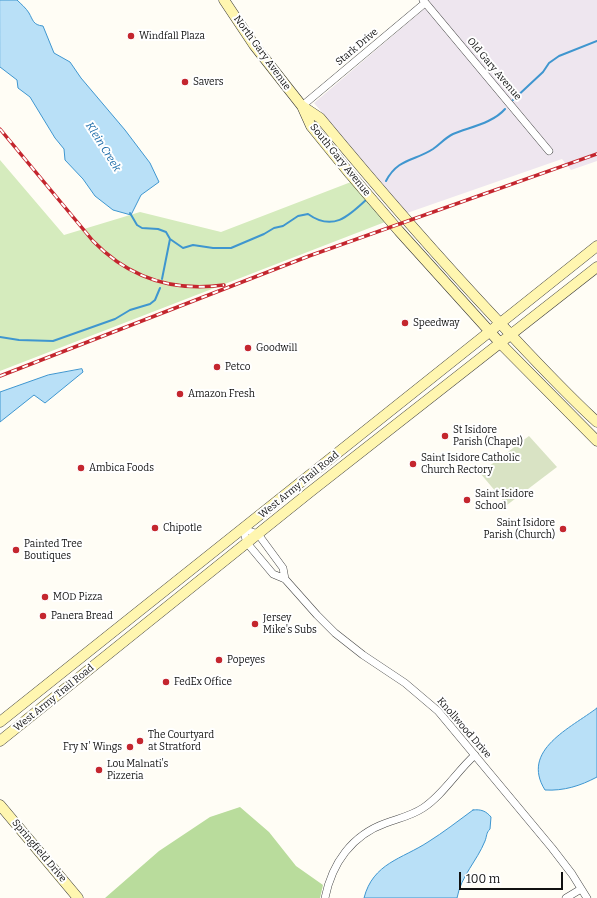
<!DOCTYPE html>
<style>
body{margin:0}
#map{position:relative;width:597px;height:898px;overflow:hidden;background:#fffdf5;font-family:Bitter,serif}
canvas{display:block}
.scale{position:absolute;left:459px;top:872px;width:104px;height:18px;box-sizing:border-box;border:2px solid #111;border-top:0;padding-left:5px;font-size:12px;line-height:14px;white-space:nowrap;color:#111;-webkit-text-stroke:3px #fff;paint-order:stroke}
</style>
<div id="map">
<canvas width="597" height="898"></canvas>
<div class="scale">100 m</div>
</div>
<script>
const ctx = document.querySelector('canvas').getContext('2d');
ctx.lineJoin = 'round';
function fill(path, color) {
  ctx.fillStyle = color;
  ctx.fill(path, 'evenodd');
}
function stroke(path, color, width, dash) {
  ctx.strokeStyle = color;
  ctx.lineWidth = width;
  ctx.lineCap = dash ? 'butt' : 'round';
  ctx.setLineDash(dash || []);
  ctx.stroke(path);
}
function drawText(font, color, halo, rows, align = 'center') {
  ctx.font = font + ' Bitter,serif';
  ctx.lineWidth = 4;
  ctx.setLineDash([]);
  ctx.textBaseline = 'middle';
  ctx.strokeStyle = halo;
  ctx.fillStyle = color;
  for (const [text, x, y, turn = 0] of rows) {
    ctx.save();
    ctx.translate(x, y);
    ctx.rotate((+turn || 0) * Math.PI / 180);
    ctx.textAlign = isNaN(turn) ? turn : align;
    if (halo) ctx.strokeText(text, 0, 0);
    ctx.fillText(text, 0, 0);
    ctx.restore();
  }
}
fill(new Path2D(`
 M 428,0 L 597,0 L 597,161 L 571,170 L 562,159 L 407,213 L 314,103 L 431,3 Z`), '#eee6ef');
fill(new Path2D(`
 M 0,160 L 64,235 L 140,212 L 221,232 L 351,182 L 385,222 L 0,371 Z`), '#d5ebbd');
fill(new Path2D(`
 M 240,807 L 269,832 L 296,866 L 323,885 L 320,898 L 105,898 L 159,851 L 210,817 Z`), '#b9dc9c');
fill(new Path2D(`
 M 529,436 L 557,467 L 507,505 L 480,473 Z`), '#d9e3c4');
const water = new Path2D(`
 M 0,0 L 17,0 C 21,4 26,8 29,13 C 33,20 33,25 43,26 L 54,53 L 70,62 L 81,78 L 125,130 L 150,163 L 159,182 L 141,195 L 131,215 L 113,210 L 95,196 L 83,179 L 65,160 L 64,149 L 55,138 L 30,97 L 18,88 L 17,80 L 0,67 Z
 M 82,369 L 83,372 L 45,403 L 34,395 L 0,422 L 0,392 L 48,375 Z
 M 597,708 L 597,777 C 580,786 564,791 545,790 C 520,750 571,728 597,708 Z
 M 473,810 C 481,809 486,811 491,817 L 490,829 C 486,833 487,836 485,841 C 477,861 461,876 457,898 L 364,898 C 373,863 402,859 428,842 C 444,832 458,821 473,810 Z`);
fill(water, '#b9e0f7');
stroke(water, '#3f96cf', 1);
stroke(new Path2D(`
 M 513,100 L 543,72 L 549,63 L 559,56 L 597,41
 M 386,181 C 398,158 415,161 433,149 C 440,144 445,138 453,134 C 470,127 493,123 505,109
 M 130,213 L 137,225 L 142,228 L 158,229 L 166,232 L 170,239 L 162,279
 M 170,239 L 183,248 L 193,245 L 213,248 L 231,248 L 264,234 L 274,228 L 283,226 L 298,216 L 308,214 C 333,232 349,216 367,199
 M 0,337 L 19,340 L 53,341 L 115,319 L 130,310 L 150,304 L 155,300 L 160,288`), '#3f96cf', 2);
const street = new Path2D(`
 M 423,0 L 549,151
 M 302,106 L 425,3
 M 243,529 L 247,543 L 273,574 L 285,579 L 317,615 L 335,633 L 363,655 L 405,683 L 438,711 L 552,848 L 572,874 L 587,898
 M 243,529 L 258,534 L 283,568 L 285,579
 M 325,898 C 332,863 352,835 386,823 C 399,818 411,816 423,808 C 443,795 457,771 475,755
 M 566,898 L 581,889`);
const secondary = new Path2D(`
 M 224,0 L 254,45 L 302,106 L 311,126 L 350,174 L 399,231 L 501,344 L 597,441
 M 302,106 L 320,118 C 377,187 436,255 498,321 C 530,355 562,390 597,422
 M 0,722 L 597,246
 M 0,741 L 310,492 L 597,267
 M 0,805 L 78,898`);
stroke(street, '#444', 8);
stroke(secondary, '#333', 11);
stroke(street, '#fff', 7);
stroke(secondary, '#fff6b0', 10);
const rail = new Path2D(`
 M 0,129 L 93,241 C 129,278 174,292 224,285
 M 0,376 L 309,256 L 597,154`);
stroke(rail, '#c4262e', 3.5);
stroke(rail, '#fff', 2, [6]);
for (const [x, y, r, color] of [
 [131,36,4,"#c4262e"],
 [185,82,4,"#c4262e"],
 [405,323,4,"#c4262e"],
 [248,348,4,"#c4262e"],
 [217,367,4,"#c4262e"],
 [180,394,4,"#c4262e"],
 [445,436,4,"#c4262e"],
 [413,464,4,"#c4262e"],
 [81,468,4,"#c4262e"],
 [467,500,4,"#c4262e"],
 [155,528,4,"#c4262e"],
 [563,529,4,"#c4262e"],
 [16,550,4,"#c4262e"],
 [45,597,4,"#c4262e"],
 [43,616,4,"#c4262e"],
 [255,624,4,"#c4262e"],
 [219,660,4,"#c4262e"],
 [166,682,4,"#c4262e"],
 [140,741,4,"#c4262e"],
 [130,747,4,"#c4262e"],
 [99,770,4,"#c4262e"]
]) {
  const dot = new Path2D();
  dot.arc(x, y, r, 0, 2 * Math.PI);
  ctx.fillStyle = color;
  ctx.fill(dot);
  stroke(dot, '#fff', 1.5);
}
drawText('10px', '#111', '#fff', [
 ["Windfall Plaza",139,36],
 ["Savers",193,82],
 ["Speedway",413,323],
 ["Goodwill",256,348],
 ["Petco",225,367],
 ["Amazon Fresh",188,394],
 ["St Isidore",453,430],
 ["Parish (Chapel)",453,442],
 ["Saint Isidore Catholic",421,458],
 ["Church Rectory",421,470],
 ["Ambica Foods",89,468],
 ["Saint Isidore",475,494],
 ["School",475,506],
 ["Saint Isidore",555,523,"right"],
 ["Parish (Church)",555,535,"right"],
 ["Chipotle",163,528],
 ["Painted Tree",24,544],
 ["Boutiques",24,556],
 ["MOD Pizza",53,597],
 ["Panera Bread",51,616],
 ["Jersey",263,618],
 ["Mike's Subs",263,630],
 ["Popeyes",227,660],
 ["FedEx Office",174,682],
 ["The Courtyard",148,735],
 ["at Stratford",148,747],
 ["Fry N' Wings",122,747,"right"],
 ["Lou Malnati's",107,764],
 ["Pizzeria",107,776]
], 'left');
drawText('10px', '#111', '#fff', [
 ["Stark Drive",357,47,-40],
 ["North Gary Avenue",262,53,54],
 ["Old Gary Avenue",494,69,50],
 ["South Gary Avenue",340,160,51],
 ["West Army Trail Road",299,485,-39],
 ["West Army Trail Road",54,698,-39],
 ["Knollwood Drive",464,728,49],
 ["Springfield Drive",39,851,50]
]);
drawText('italic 11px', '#1768a6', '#fff', [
 ["Klein Creek",103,147,58]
]);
</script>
